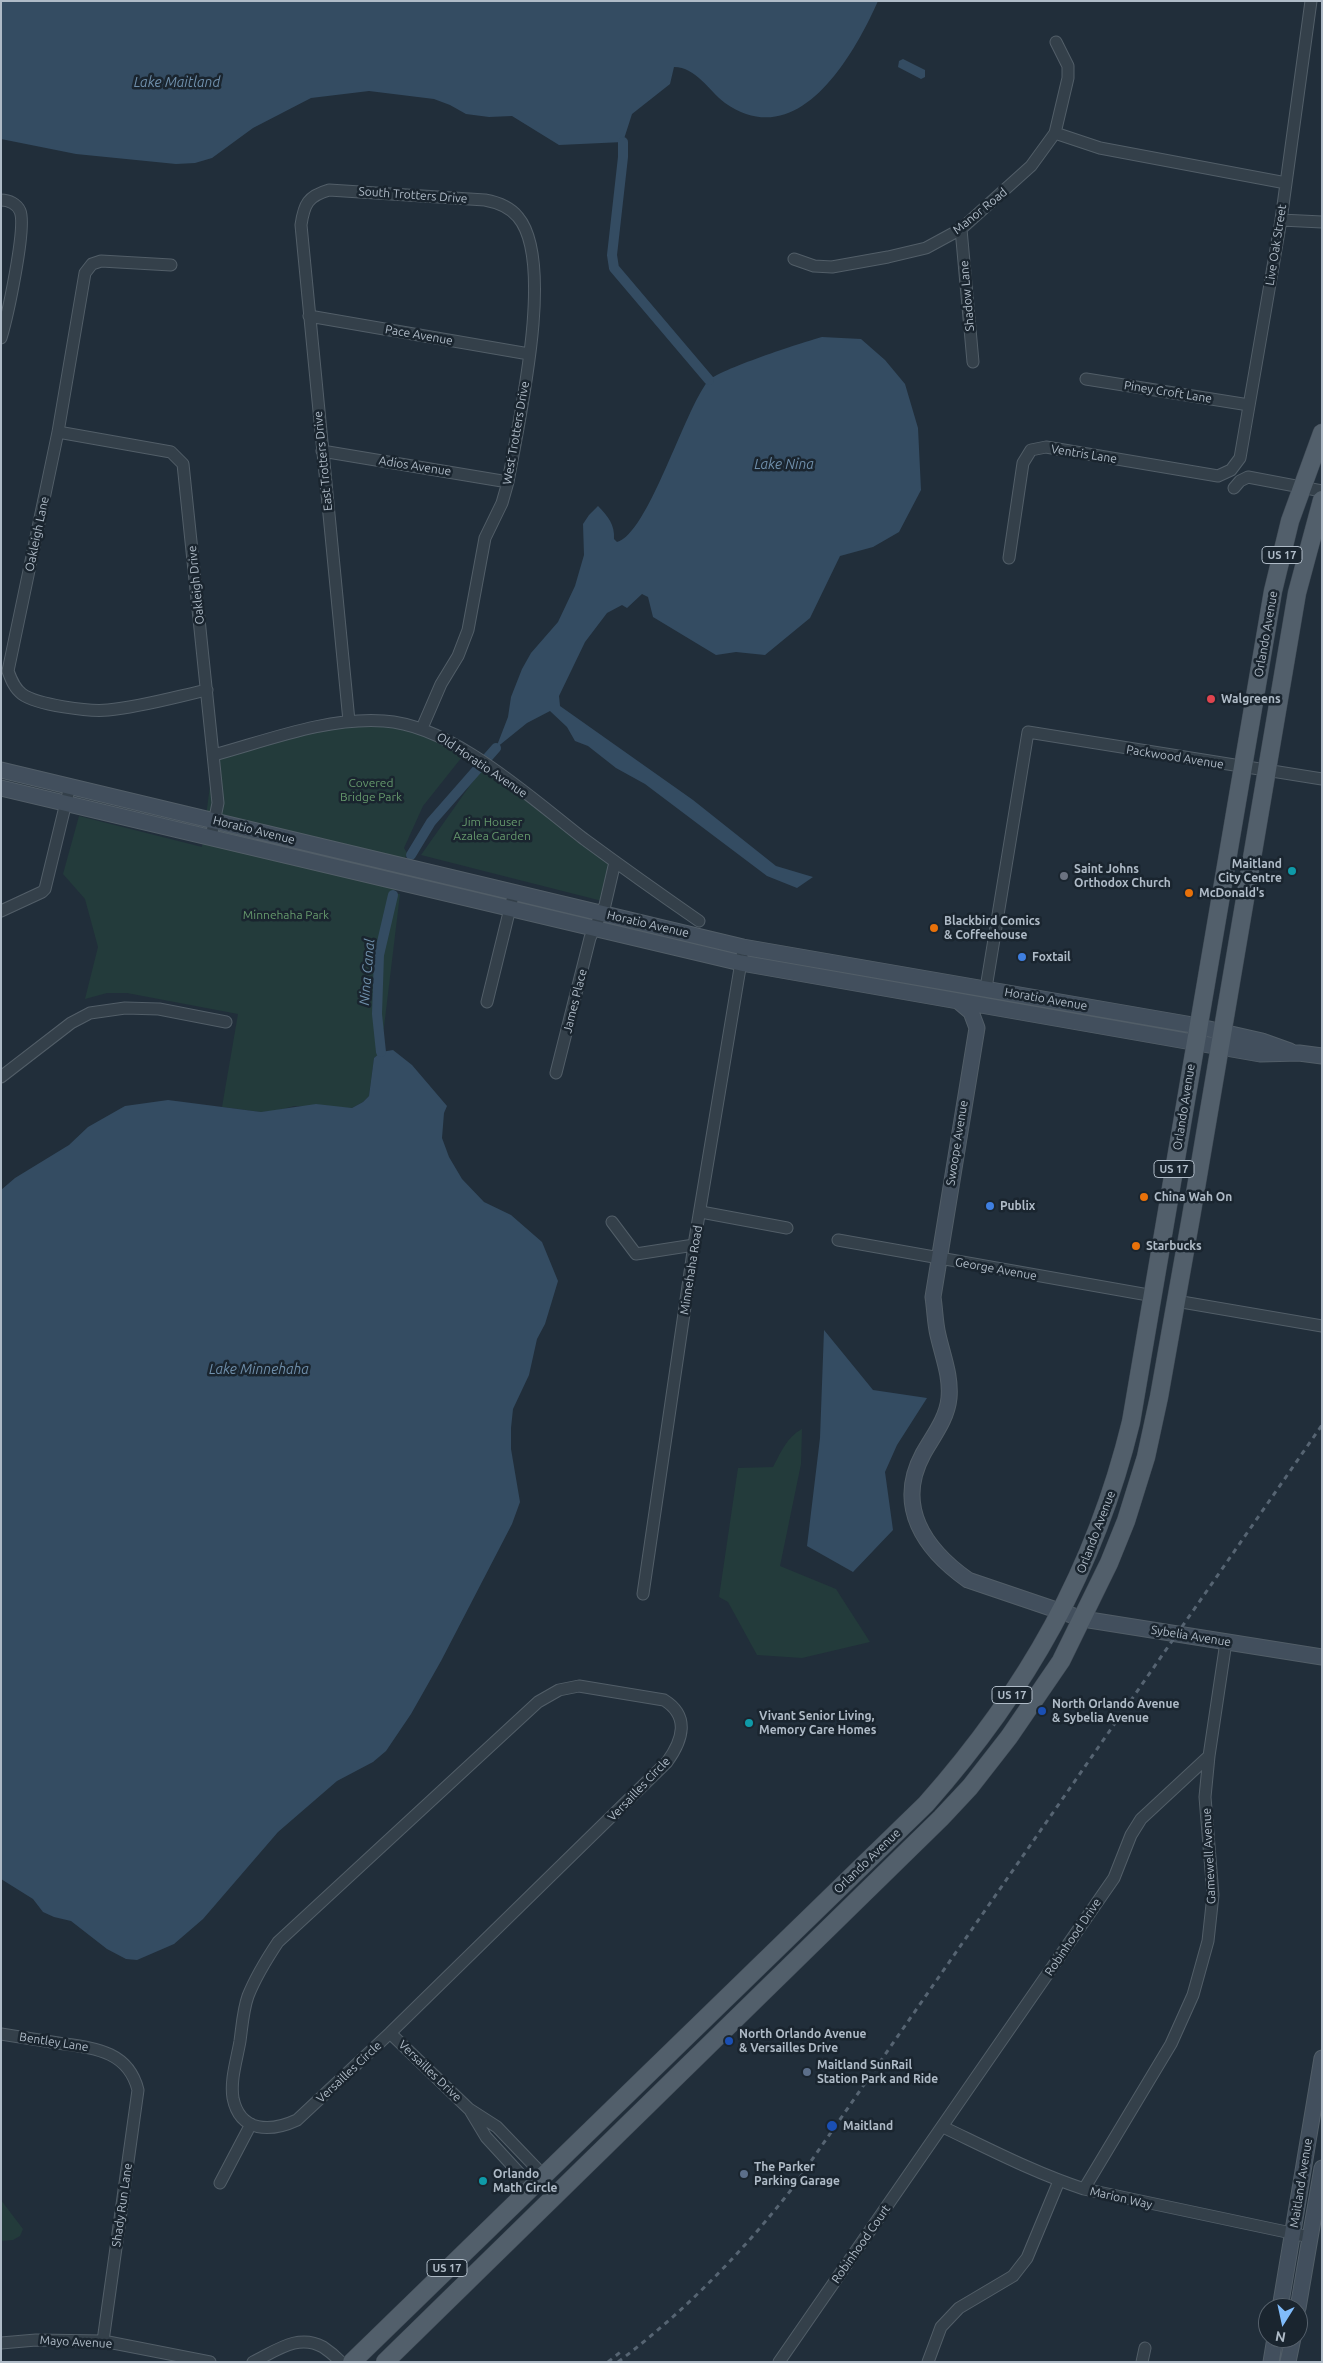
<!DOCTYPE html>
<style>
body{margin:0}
#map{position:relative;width:1323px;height:2363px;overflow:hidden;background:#212e3a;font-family:Ubuntu,sans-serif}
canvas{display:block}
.frame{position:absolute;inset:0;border:2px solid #afbbc7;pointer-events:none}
.north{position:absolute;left:1258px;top:2298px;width:50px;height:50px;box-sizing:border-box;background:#1a252f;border:1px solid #56616c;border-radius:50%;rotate:190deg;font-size:14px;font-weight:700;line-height:20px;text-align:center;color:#afbbc7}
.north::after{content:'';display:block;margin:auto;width:18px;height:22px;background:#80bcfb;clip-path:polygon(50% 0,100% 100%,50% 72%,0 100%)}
</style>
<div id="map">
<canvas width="1323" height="2363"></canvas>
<div class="frame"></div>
<div class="north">N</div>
</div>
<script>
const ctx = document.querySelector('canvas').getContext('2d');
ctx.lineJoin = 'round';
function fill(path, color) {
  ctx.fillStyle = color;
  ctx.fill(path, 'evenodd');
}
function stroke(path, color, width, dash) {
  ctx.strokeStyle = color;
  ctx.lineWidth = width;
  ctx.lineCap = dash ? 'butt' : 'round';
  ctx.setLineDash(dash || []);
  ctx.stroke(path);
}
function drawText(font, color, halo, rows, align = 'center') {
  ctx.font = font + ' Ubuntu,sans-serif';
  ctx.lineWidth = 5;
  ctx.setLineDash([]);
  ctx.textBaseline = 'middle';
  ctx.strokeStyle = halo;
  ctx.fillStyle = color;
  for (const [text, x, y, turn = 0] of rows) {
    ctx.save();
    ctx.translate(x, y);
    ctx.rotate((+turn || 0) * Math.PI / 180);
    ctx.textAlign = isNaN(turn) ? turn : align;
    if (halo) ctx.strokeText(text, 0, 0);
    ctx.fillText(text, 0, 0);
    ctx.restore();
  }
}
fill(new Path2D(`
 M 385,721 L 466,752 L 423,806 L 404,848 L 407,853 L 393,894 L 400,894 L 381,1052 L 374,1058 L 369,1096 L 363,1102 L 352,1108 L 294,1106 L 276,1111 L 261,1112 L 222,1107 L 238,1014 L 127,993 L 107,993 L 85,999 L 98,947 L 85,899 L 63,874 L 79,816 L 202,847 L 214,755 L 289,735 Z
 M 483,767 L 610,863 L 602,901 L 421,855 Z
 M 802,1429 L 801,1464 L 780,1566 L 836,1589 L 870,1642 L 802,1658 L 757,1655 L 728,1602 L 719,1597 L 738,1468 L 773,1467 C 781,1452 787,1437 802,1429 Z
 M 1,2200 L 23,2229 L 20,2236 L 13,2240 L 1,2241 Z`), '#233b3b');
fill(new Path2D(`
 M 1,1 L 878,1 C 853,57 798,154 725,103 C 709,91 696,67 674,67 L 670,84 L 632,114 L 623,142 L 559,145 L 512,116 L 489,117 L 466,114 L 450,105 L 434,99 L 369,91 L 311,98 L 253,128 L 212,158 L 195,163 L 176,164 L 76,154 L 1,139 Z
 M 903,59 L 925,70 L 925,77 L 921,79 L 898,67 L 899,61 Z
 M 822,337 L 861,339 L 885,360 L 905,384 L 918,428 L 921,490 L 899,532 L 873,547 L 840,556 L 810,618 L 765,655 L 736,652 L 716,655 L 653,617 L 648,597 L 642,594 L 627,608 L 622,605 L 607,613 L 585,642 L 559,696 L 560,706 L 693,800 L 776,866 L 813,877 L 797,888 L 767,876 L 645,784 L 616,768 L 588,746 L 575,741 L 567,727 L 550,711 L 527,723 L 496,748 L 508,717 L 511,697 L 522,669 L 531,653 L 558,622 L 575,586 L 584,555 L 583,524 L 589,515 L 598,506 C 608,516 615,525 614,539 L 617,542 C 648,534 684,411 708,381 C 718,370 803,342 822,337 Z
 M 393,1050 L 412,1065 L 447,1106 L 444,1113 L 442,1138 L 449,1157 L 462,1179 L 484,1202 L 511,1215 L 542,1242 L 558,1281 L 545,1324 L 537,1339 L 529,1375 L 513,1409 L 511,1428 L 511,1449 L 520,1502 L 512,1524 L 441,1661 L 411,1714 L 386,1751 L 373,1762 L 337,1781 L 278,1832 L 203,1919 L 174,1944 L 137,1960 L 126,1959 L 107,1949 L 71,1921 L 54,1917 L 43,1912 L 33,1899 L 1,1879 L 1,1190 L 15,1178 L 69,1145 L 88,1127 L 125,1106 L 168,1100 L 261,1112 L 316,1104 L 352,1108 L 363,1102 L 369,1096 L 374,1058 L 381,1052 Z
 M 824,1330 L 873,1390 L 927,1398 L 897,1445 L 885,1472 L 893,1530 L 853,1572 L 807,1546 L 820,1438 Z`), '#344c62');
stroke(new Path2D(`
 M 623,142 L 623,157 L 612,255 L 614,268 L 709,380
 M 411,855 L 431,822 L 496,748
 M 381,1052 L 377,1014 L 379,955 L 393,895`), '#344c62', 10);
const street = new Path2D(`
 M 1055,133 L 1100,148 L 1286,183
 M 1,200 C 9,200 17,204 20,211 C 27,227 7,318 1,338
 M 1281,220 L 1322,222
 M 961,229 L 973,362
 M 794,259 L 814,266 L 832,267 L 888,257 L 926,248 L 961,229 L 1031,166 L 1055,133 L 1068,78 L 1068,66 L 1056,42
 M 171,265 L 101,261 L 92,264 L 85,273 L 58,432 L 8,671 C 11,679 14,688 22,694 C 37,705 90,712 108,710 C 141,707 175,697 207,690
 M 309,316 L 529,354
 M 1086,379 L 1249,405
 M 58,432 L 171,452 L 183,464 L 218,803 L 211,837
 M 322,451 L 508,482
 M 1234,488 L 1240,481 L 1248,477 L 1322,491
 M 1009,558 L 1023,463 L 1031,450 L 1046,447 L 1218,476 L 1231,470 L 1240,458 L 1281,220 L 1311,1
 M 349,721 L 301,225 C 304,204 308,196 329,190 L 485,200 C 496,202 510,207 518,217 C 556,262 518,424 508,482 L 502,503 L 485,538 L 468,630 L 458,656 L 441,684 L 422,728
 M 214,755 C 269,740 327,717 384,721 C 452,725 531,798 584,839 C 622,867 660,894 699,921
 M 1,911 L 42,892 L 45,889 L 70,786
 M 986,988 L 1028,732 L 1322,779
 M 487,1002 L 514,892
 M 556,1073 L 590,938 L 605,905 L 615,862
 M 1,1077 L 71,1023 L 90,1013 L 125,1008 L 159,1009 L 226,1022
 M 701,1212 L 787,1228
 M 612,1222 L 636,1254 L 694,1245
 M 838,1240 L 1154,1296
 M 1176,1301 L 1322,1326
 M 643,1594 L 694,1245 L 742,956
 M 579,1686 L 664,1700 C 690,1716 683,1740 667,1762 L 390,2033 L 297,2120 C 271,2132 240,2133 233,2098 C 230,2080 237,2059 240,2041 C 242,2027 243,2010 248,1996 C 256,1976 266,1960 278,1942 L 538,1702 L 559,1690 Z
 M 390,2033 L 469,2109 L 497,2127 L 543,2175
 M 1,2034 C 20,2037 39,2040 58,2043 C 93,2048 128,2050 138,2090 L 103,2341
 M 471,2112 L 486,2137 L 531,2186
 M 943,2127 C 989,2149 1035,2173 1084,2189 L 1310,2237
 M 220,2183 L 251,2124
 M 1084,2189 L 1171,2044 L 1193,1995 L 1208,1941 L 1213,1895 L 1205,1797 L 1209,1756 L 1226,1642
 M 1,2343 L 36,2340 L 103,2341 L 210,2362
 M 253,2362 C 276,2351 298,2333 323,2347 C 329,2351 336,2357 341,2362
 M 779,2362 L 1114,1878 L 1131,1835 L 1141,1819 L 1209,1756
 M 928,2362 L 941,2327 L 959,2308 L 1013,2276 L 1027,2258 L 1059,2181
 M 1142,2362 L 1145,2348`);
const secondary = new Path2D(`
 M 1,770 L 743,947 L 1187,1024 L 1262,1041 L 1290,1051
 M 1,788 L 741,963 L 1260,1054 L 1299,1053 L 1322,1056
 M 958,1001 L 971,1012 L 977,1028 L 933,1297 C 935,1310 935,1323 938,1335 C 943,1357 951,1376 949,1398 C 947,1419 933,1436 923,1454 C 895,1506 924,1549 968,1580 L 1083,1619 L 1322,1657
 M 1280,2308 L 1322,2058
 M 1298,2308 L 1322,2168
 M 1271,2362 L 1275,2338
 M 1288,2362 L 1293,2338`);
const primary = new Path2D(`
 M 352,2362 L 926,1804 C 1027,1690 1095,1570 1131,1422 L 1273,591 L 1290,521 L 1322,433
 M 385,2362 L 941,1818 L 970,1787 L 1009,1737 L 1061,1661 L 1109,1563 L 1126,1521 L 1146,1457 L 1159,1397 L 1191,1217 L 1297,593 L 1322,500`);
stroke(street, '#525e68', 13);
stroke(secondary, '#525e68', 17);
stroke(primary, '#3e4954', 19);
stroke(street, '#34404a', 11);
stroke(secondary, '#424f5d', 15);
stroke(primary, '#525f6b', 18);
stroke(new Path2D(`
 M 608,2362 L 623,2350
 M 618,2362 C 684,2312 740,2255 791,2190 L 1322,1425`), '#566472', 3, [5, 5]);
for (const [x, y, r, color] of [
 [1211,699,5,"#e0444e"],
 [1292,871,5,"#0f9aa8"],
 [1064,876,5,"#6b7280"],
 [1189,893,5,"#e8710a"],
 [934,928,5,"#e8710a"],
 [1022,957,5,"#3f7fe0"],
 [1144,1197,5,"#e8710a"],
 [990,1206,5,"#3f7fe0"],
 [1136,1246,5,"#e8710a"],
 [1042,1711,5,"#1a4fb4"],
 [749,1723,5,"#0f9aa8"],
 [729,2041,5,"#1a4fb4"],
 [807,2072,5,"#5c6f8a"],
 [832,2126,6,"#1a4fb4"],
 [744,2174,5,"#5c6f8a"],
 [483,2181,5,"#0f9aa8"]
]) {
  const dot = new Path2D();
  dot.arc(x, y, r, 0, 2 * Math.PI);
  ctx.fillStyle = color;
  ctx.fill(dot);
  stroke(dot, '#1a252f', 2);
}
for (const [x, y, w] of [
 [1282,555,40],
 [1174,1169,40],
 [1012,1695,40],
 [447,2268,40]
]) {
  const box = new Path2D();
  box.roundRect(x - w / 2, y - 8.5, w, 17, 4);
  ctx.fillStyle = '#1a252f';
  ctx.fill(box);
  stroke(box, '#afbbc7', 1);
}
drawText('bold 11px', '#afbbc7', null, [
 ["US 17",1282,555],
 ["US 17",1174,1169],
 ["US 17",1012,1695],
 ["US 17",447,2268]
]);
drawText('12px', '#afbbc7', '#1a252f', [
 ["South Trotters Drive",413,195,4],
 ["Manor Road",980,211,-39],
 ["Live Oak Street",1276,245,-81],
 ["Shadow Lane",967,296,-95],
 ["Pace Avenue",419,335,10],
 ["Piney Croft Lane",1168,392,9],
 ["West Trotters Drive",516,433,-80],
 ["Ventris Lane",1084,454,9],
 ["East Trotters Drive",323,461,-96],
 ["Adios Avenue",415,466,9],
 ["Oakleigh Lane",37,534,-78],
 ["Oakleigh Drive",196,585,-96],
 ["Orlando Avenue",1266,634,-80],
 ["Packwood Avenue",1175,757,9],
 ["Old Horatio Avenue",482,765,34],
 ["Horatio Avenue",254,830,14],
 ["Horatio Avenue",648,924,13],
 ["Horatio Avenue",1046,999,10],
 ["James Place",575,1001,-76],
 ["Orlando Avenue",1184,1107,-81],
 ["Swoope Avenue",957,1143,-81],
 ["George Avenue",996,1269,10],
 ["Minnehaha Road",691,1270,-81],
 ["Orlando Avenue",1096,1532,-69],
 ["Sybelia Avenue",1191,1636,9],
 ["Versailles Circle",639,1789,-46],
 ["Gamewell Avenue",1209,1856,-93],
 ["Orlando Avenue",867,1861,-44],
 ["Robinhood Drive",1073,1937,-56],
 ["Bentley Lane",54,2042,9],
 ["Versailles Drive",430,2071,44],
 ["Versailles Circle",349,2072,-43],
 ["Maitland Avenue",1301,2183,-81],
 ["Marion Way",1121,2198,13],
 ["Shady Run Lane",122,2205,-82],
 ["Robinhood Court",861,2244,-55],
 ["Mayo Avenue",76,2342,3]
]);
drawText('bold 12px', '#afbbc7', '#1a252f', [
 ["Walgreens",1221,699],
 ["Maitland",1282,864,"right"],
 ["City Centre",1282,878,"right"],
 ["Saint Johns",1074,869],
 ["Orthodox Church",1074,883],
 ["McDonald's",1199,893],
 ["Blackbird Comics",944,921],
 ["& Coffeehouse",944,935],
 ["Foxtail",1032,957],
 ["China Wah On",1154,1197],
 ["Publix",1000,1206],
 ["Starbucks",1146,1246],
 ["North Orlando Avenue",1052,1704],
 ["& Sybelia Avenue",1052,1718],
 ["Vivant Senior Living,",759,1716],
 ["Memory Care Homes",759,1730],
 ["North Orlando Avenue",739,2034],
 ["& Versailles Drive",739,2048],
 ["Maitland SunRail",817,2065],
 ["Station Park and Ride",817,2079],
 ["Maitland",843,2126],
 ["The Parker",754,2167],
 ["Parking Garage",754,2181],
 ["Orlando",493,2174],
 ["Math Circle",493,2188]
], 'left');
drawText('12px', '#65986c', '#1a252f', [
 ["Covered",371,783],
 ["Bridge Park",371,797],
 ["Jim Houser",492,822],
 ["Azalea Garden",492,836],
 ["Minnehaha Park",286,915]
]);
drawText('italic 14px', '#6f8fab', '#1a252f', [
 ["Lake Maitland",177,82],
 ["Lake Nina",784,464],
 ["Nina Canal",367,972,-85],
 ["Lake Minnehaha",259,1369]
]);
</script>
